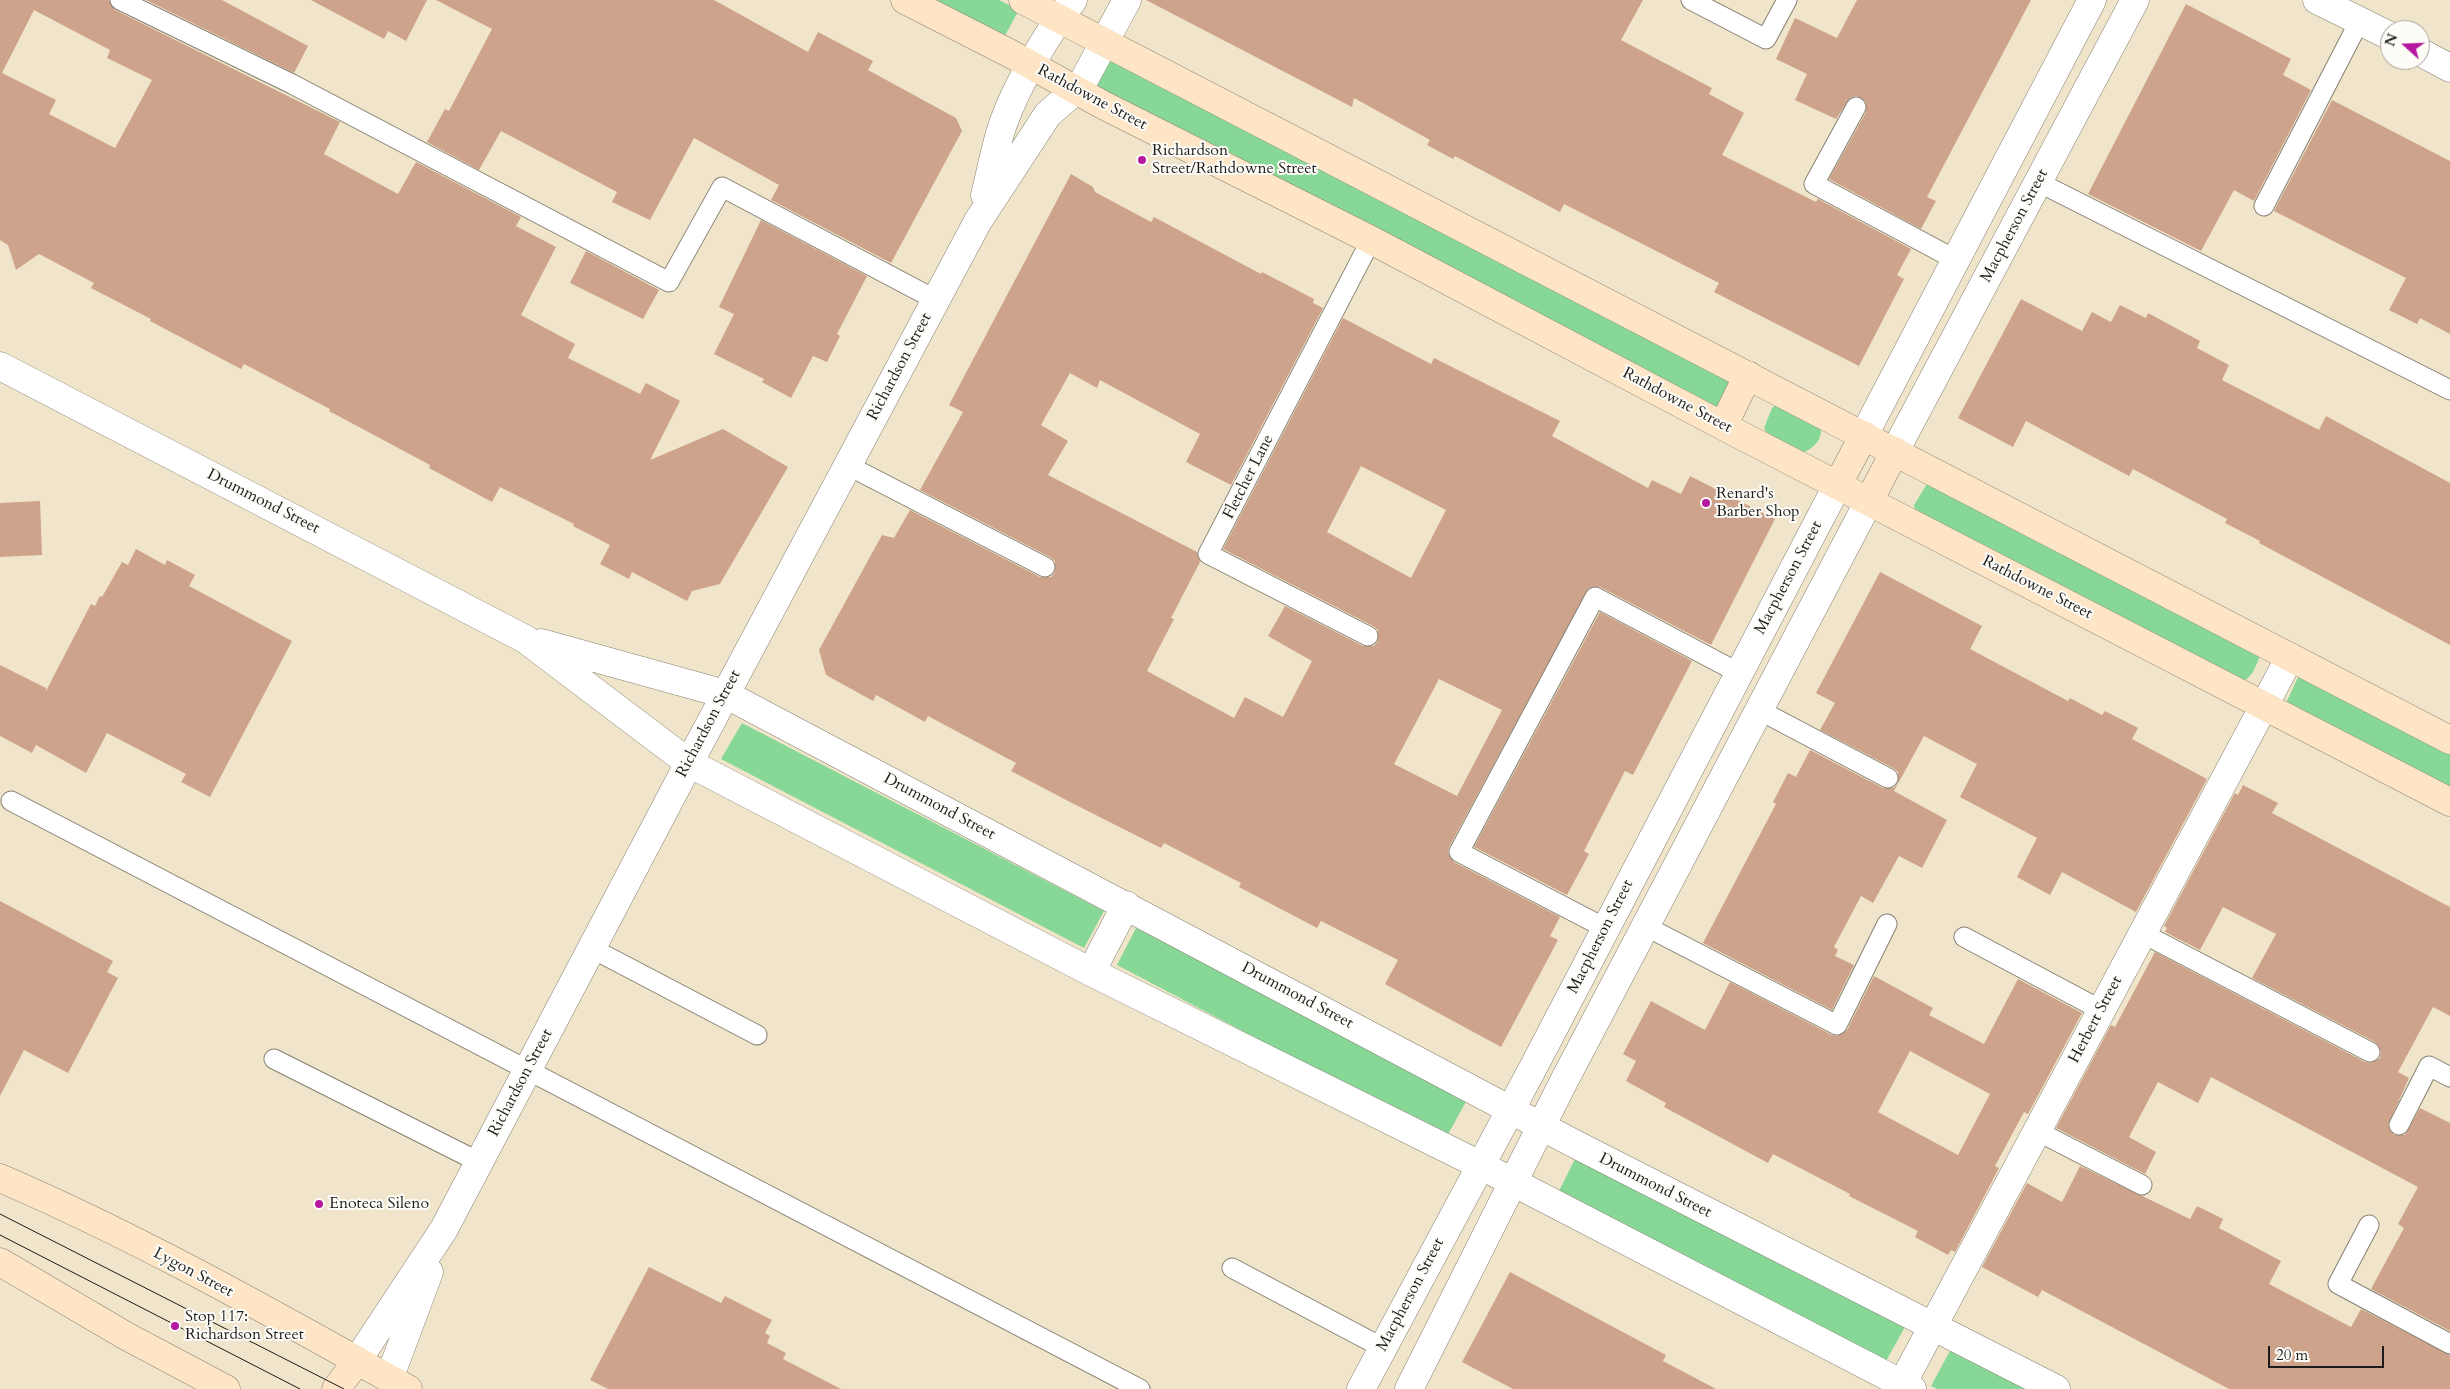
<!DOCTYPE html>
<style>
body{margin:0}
#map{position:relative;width:2450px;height:1389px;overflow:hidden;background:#f0e5ca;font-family:Cardo,serif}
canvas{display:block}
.north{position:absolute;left:2380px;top:20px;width:50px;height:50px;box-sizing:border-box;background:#fdfcf7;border:1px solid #a3a29f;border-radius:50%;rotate:290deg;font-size:14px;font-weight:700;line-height:20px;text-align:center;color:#1c1c1c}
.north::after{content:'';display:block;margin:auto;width:18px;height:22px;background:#b5179e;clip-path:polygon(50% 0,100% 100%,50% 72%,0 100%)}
.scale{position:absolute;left:2268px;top:1346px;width:116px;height:22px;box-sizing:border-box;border:2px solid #1c1c1c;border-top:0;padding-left:6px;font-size:15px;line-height:18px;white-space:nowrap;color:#1c1c1c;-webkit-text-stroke:4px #fdfcf7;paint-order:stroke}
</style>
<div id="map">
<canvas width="2450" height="1389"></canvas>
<div class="north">N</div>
<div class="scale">20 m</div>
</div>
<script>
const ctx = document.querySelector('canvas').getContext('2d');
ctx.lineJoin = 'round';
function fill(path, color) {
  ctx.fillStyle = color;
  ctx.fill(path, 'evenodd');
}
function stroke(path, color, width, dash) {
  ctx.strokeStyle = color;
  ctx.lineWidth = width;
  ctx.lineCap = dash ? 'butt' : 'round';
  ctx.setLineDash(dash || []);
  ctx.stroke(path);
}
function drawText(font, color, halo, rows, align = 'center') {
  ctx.font = font + ' Cardo,serif';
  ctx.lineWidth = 4;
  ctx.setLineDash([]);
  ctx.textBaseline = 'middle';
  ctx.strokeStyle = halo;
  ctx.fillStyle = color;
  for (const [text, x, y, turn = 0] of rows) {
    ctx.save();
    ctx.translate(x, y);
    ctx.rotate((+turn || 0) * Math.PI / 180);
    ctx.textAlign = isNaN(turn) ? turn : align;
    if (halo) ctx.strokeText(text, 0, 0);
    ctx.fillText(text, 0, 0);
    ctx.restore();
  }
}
fill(new Path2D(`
 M 927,0 L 999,0 L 1019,10 L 1003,39 Z
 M 1111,56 L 1734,376 L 1715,412 L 1095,87 Z
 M 1776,405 L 1820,426 C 1824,438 1814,448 1804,452 L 1768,435 L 1764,428 L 1772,408 Z
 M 1927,484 L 2260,655 C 2257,664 2253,676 2244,681 L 1915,510 L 1914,505 Z
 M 2300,673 L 2450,751 L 2450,788 L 2286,703 Z
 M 742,723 L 1104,911 L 1084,948 L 721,759 Z
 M 1136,928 L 1468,1098 L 1446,1138 L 1117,965 Z
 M 1577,1155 L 1906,1325 L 1885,1363 L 1558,1193 Z
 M 1951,1349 L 2029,1389 L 1937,1389 L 1931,1386 Z`), '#87d797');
fill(new Path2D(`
 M 0,0 L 109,0 L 115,10 L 340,122 L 324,154 L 398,194 L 416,162 L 521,217 L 516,226 L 556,247 L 521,315 L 575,344 L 568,358 L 640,394 L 646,383 L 680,401 L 650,460 L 723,429 L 788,467 L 720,584 L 692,591 L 687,601 L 632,572 L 629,579 L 600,564 L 610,545 L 573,526 L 574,524 L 500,487 L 492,502 L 429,468 L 430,465 L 329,411 L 330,409 L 244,364 L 241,369 L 150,321 L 151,319 L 91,288 L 94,283 L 39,254 L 16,270 L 8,245 L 0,240 ZM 34,10 L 110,50 L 107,58 L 152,80 L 115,148 L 49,114 L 56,100 L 2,73 Z
 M 146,0 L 222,0 L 308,46 L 294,73 Z
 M 311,0 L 427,0 L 406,41 L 388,31 L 384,39 Z
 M 436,0 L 714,0 L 808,52 L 818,32 L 873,61 L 868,70 L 956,118 L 962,131 L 891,263 L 771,200 L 779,185 L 694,138 L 650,220 L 612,202 L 617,192 L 501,131 L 479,170 L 427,142 L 445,109 L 449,111 L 492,29 Z
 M 1146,0 L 1643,0 L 1621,40 L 1712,88 L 1709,94 L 1744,113 L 1722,155 L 1816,202 L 1818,199 L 1911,249 L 1897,275 L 1904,279 L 1859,366 L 1714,292 L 1719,283 L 1564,204 L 1560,212 L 1455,156 L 1453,159 L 1427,145 L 1430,140 L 1354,98 L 1352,107 Z
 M 1857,0 L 2031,0 L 1927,197 L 1936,201 L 1921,229 L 1829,179 L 1866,112 L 1865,101 L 1856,96 L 1850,98 L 1836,119 L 1795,100 L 1807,74 L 1776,59 L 1795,18 L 1837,38 Z
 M 2186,4 L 2291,59 L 2283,75 L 2311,90 L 2254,201 L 2234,190 L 2201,251 L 2088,194 Z
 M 2332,100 L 2450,161 L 2450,334 L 2420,318 L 2417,324 L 2389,310 L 2406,278 L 2274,211 Z
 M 1071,174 L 1093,187 L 1095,192 L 1151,222 L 1154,217 L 1261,274 L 1262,272 L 1314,299 L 1313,303 L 1323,308 L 1231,485 L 1186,462 L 1200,434 L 1100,380 L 1097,388 L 1070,373 L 1041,425 L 1068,441 L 1048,475 L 1197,552 L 1200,562 L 1171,618 L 1174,619 L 1147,671 L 1234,718 L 1245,697 L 1283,717 L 1312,661 L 1268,636 L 1285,606 L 1363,646 L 1374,646 L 1378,641 L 1378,630 L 1373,626 L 1223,549 L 1343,318 L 1431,364 L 1434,358 L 1560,421 L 1552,436 L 1648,488 L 1652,480 L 1681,494 L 1690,476 L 1775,519 L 1711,645 L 1600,587 L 1589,588 L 1449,847 L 1448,853 L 1454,862 L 1560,917 L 1550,936 L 1558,940 L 1501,1047 L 1385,984 L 1398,960 L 1321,921 L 1317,928 L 1239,887 L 1241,883 L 1164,843 L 1161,848 L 1070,802 L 1011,771 L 1016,763 L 928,716 L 925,722 L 876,695 L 873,701 L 826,675 L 819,650 L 882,535 L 894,538 L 910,510 L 1040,577 L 1051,577 L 1055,572 L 1055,561 L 1050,557 L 920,490 L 963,412 L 949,405 ZM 1361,466 L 1446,510 L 1411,578 L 1327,532 ZM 1439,679 L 1502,710 L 1457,796 L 1394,764 Z
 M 761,220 L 867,276 L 837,334 L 840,336 L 827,362 L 813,356 L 791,398 L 762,382 L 764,379 L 714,354 L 734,314 L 719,307 Z
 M 586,251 L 659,290 L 643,319 L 570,283 Z
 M 2021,299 L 2082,331 L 2092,312 L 2111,322 L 2120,305 L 2146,318 L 2148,313 L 2200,341 L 2197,348 L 2229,365 L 2222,380 L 2319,430 L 2326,416 L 2450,483 L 2450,645 L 2259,543 L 2260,541 L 2225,523 L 2227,519 L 2133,469 L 2129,476 L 2026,421 L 2013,447 L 1958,418 Z
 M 40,501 L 42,555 L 0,557 L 0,503 Z
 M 136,549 L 165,565 L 167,560 L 195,575 L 189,586 L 292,641 L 210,797 L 181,782 L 186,774 L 107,733 L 86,773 L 36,745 L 32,753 L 0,736 L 0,665 L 46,688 L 46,691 L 91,604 L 95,606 L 100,596 L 102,597 L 122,562 L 128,565 Z
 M 1880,572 L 1982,626 L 1970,649 L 2068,701 L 2070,698 L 2102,715 L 2105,711 L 2138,728 L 2132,739 L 2207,779 L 2136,912 L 2062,872 L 2050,895 L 2017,877 L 2037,838 L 1960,797 L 1977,764 L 1924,736 L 1894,791 L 1947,820 L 1922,868 L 1899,856 L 1873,903 L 1861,896 L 1834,947 L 1838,950 L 1835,956 L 1854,965 L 1832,1010 L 1703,943 L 1776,804 L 1773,802 L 1788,773 L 1796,777 L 1810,750 L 1883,788 L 1894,788 L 1898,783 L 1898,772 L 1893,768 L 1820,730 L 1835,703 L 1816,693 Z
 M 1600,612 L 1692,661 L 1633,775 L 1625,771 L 1584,851 L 1589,854 L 1567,895 L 1474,847 Z
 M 2243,785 L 2278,803 L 2272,813 L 2450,907 L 2450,1016 L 2433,1007 L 2398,1072 L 2409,1078 L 2388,1125 L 2394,1135 L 2405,1135 L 2420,1108 L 2450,1123 L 2450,1331 L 2371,1289 L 2404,1228 L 2398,1224 L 2418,1187 L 2211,1077 L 2198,1103 L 2158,1082 L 2129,1137 L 2156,1152 L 2145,1174 L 2056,1128 L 2111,1025 L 2115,1027 L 2155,952 L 2365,1062 L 2371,1063 L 2380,1058 L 2381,1051 L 2375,1042 L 2252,978 L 2276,934 L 2223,907 L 2200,950 L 2165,932 L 2167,928 L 2164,926 L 2235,793 L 2238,795 Z
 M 0,901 L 113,961 L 107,972 L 118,978 L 68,1073 L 24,1050 L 0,1096 Z
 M 1874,976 L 1933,1008 L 1929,1015 L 1984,1044 L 2018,979 L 2082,1013 L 2028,1114 L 2024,1112 L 1995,1166 L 1999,1168 L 1955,1252 L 1951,1250 L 1948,1255 L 1915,1237 L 1918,1231 L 1849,1196 L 1850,1194 L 1773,1154 L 1768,1163 L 1664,1107 L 1666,1103 L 1626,1081 L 1636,1061 L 1623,1054 L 1651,1001 L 1705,1030 L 1730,982 L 1832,1035 L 1838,1036 L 1847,1030 ZM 1910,1051 L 1990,1094 L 1958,1155 L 1878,1112 Z
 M 2080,1166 L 2190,1219 L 2197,1206 L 2223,1219 L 2219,1228 L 2281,1261 L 2269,1284 L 2351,1327 L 2361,1309 L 2450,1355 L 2450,1389 L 2229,1389 L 2042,1290 L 2038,1297 L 1982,1267 L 2027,1183 L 2062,1202 Z
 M 649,1267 L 721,1303 L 725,1296 L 772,1320 L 765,1333 L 770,1336 L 767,1343 L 786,1353 L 783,1359 L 841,1389 L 608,1389 L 590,1380 Z
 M 1510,1272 L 1666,1355 L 1663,1361 L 1716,1389 L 1513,1389 L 1462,1362 Z`), '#cea38c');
const lane = new Path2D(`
 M 120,0 L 292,84 L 669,282 L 722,187 L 936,300
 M 1691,0 L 1766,39 L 1787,0
 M 1856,107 L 1814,184 L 1956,260
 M 2038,182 L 2450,390
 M 2264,206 L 2360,20
 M 847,465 L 1045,567
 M 1368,636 L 1208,554 L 1371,240
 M 1759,710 L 1888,778
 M 11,801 L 1140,1389
 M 1645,926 L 1837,1025 L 1887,924
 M 1605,928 L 1459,852 L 1595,597 L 1739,673
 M 2142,933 L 2370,1052
 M 1964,937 L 2101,1010
 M 593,949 L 757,1035
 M 274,1059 L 479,1162
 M 2399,1125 L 2429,1066 L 2450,1077
 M 2037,1131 L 2142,1185
 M 2369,1225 L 2338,1284 L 2450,1344
 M 1232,1268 L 1383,1348`);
const street = new Path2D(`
 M 2317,0 L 2390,36
 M 2420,52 L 2450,68
 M 985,195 C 991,172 995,147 1003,124 C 1017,84 1047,34 1073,0
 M 0,366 L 525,639 L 689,763 L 1091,972 L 1480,1165 L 1912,1389
 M 1864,435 L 2092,0
 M 1895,451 L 2135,0
 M 541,643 L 725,694 L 1573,1143 L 2056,1389
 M 1091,972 L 1126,905
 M 357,1361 L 444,1229 L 689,763 L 978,221 L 1048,114 L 1075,91 L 1084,80 L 1127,0
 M 389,1379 L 429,1272
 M 1902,1384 L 2290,657
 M 1361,1389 L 1534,1066 L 1838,484
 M 1409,1389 L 1564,1081 L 1869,501`);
const secondary = new Path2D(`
 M 905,0 L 1011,54 L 1103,105 L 1371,240 L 1723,426 L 2450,802
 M 1023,0 L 2450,740
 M 1723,426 L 1748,375
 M 1838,484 L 1864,435
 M 1869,501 L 1895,451
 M 0,1178 C 140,1238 275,1315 408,1389
 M 0,1262 L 126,1336 L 226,1389
 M 336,1389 L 357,1361`);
stroke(lane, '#868073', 21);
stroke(street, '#868073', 29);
stroke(secondary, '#868073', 29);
stroke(lane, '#fff', 19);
stroke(street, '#fff', 28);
stroke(secondary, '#fde5c5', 28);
stroke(new Path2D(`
 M 0,1214 L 344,1389
 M 0,1235 L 300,1389`), '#1c1c1c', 1);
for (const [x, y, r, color] of [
 [1142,160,5,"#b5179e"],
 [1706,503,5,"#b5179e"],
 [319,1204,5,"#b5179e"],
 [175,1326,5,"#b5179e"]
]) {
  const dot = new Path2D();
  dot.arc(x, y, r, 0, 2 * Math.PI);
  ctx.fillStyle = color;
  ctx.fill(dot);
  stroke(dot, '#fdfcf7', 2);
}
drawText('16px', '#1c1c1c', '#fdfcf7', [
 ["Rathdowne Street",1092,98,28],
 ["Macpherson Street",2015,226,-62],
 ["Richardson Street",900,367,-62],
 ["Rathdowne Street",1677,401,28],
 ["Fletcher Lane",1249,477,-63],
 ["Drummond Street",263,502,27],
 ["Macpherson Street",1789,578,-62],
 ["Rathdowne Street",2037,588,27],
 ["Richardson Street",709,724,-62],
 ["Drummond Street",939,807,28],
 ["Macpherson Street",1601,937,-63],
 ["Drummond Street",1297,996,28],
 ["Herbert Street",2096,1020,-62],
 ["Richardson Street",521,1083,-62],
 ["Drummond Street",1655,1186,27],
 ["Lygon Street",193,1273,28],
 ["Macpherson Street",1411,1295,-62]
]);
drawText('16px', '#1c1c1c', '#fdfcf7', [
 ["Richardson",1152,151],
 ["Street/Rathdowne Street",1152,169],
 ["Renard's",1716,494],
 ["Barber Shop",1716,512],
 ["Enoteca Sileno",329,1204],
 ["Stop 117:",185,1317],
 ["Richardson Street",185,1335]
], 'left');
</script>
